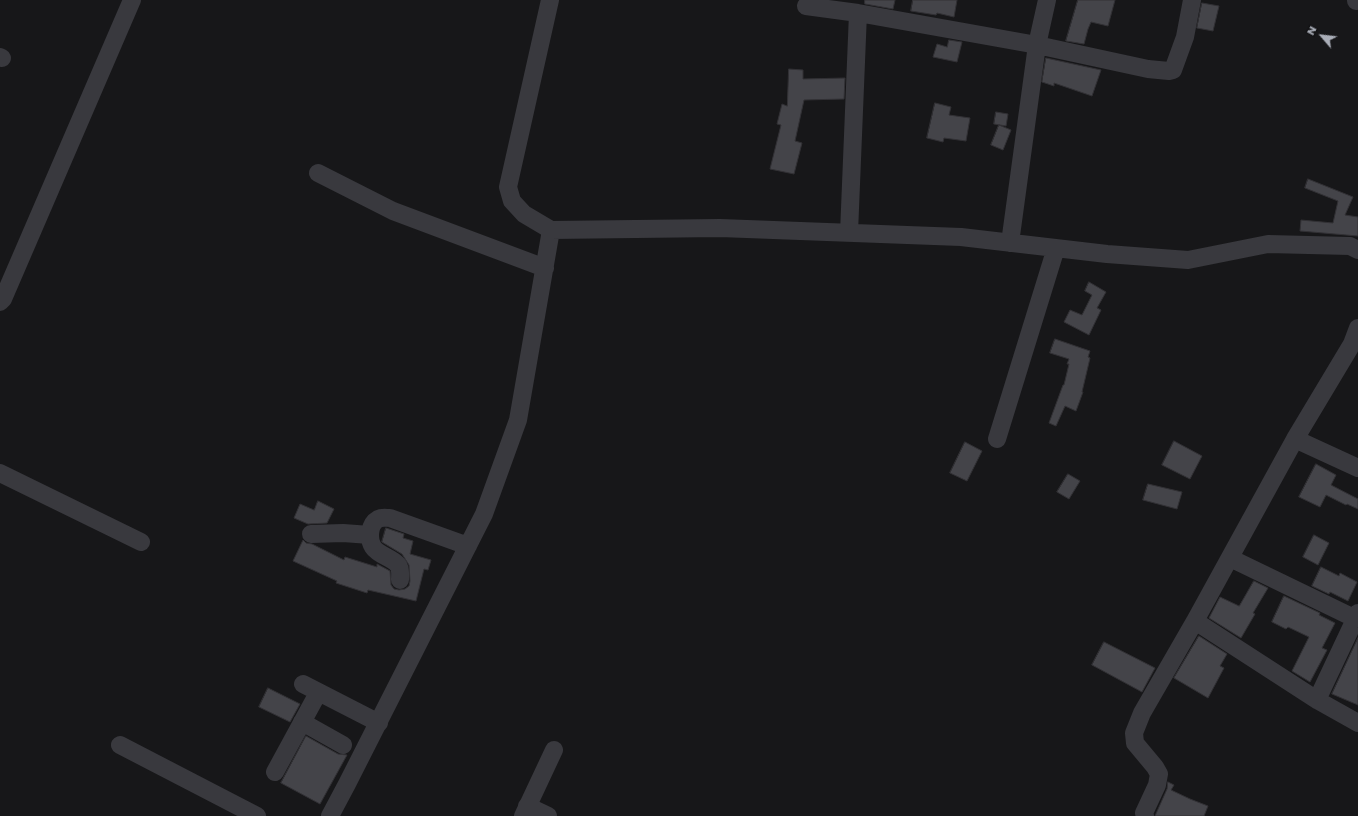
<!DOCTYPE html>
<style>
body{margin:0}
#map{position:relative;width:1358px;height:816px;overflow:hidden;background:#171719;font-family:Poppins,sans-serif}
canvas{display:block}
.north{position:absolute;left:1302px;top:16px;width:40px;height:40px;-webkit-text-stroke:3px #121214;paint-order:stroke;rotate:298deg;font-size:11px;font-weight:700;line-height:16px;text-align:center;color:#aaaeb8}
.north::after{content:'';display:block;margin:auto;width:14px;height:18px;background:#aaaeb8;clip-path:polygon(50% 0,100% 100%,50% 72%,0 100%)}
</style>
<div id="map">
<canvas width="1358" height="816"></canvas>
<div class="north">N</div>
</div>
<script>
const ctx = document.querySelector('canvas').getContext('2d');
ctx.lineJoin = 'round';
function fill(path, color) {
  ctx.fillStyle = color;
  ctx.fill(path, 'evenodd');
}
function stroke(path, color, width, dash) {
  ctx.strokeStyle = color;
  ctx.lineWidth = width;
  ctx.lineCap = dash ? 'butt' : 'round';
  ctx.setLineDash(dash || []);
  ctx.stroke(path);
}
const building = new Path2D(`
 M 865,0 L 895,0 L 893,9 L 865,4 Z
 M 913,0 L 957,0 L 954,17 L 937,13 L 936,15 L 911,11 Z
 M 1078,0 L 1115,0 L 1108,26 L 1091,22 L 1088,29 L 1084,44 L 1066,41 Z
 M 1202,3 L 1219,6 L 1213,31 L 1197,28 Z
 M 949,40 L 962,42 L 957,62 L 933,57 L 937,44 L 947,47 Z
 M 1046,58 L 1101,70 L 1092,96 L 1054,83 L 1054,86 L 1042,82 Z
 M 789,69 L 803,70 L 803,79 L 845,78 L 844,99 L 804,100 L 795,141 L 802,143 L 794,174 L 770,169 L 781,125 L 777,124 L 782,104 L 787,106 Z
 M 935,103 L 951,107 L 949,115 L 970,118 L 966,141 L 944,138 L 943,142 L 927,138 Z
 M 996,112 L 1008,114 L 1006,126 L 994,124 Z
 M 999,125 L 1011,130 L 1003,150 L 991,145 Z
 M 1308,179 L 1353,197 L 1345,215 L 1358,217 L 1358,236 L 1300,231 L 1301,220 L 1333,223 L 1338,201 L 1305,188 Z
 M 1089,282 L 1106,292 L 1097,308 L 1101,310 L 1089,335 L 1064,322 L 1070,310 L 1082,315 L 1092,295 L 1085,291 Z
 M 1055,339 L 1090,351 L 1088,357 L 1090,358 L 1082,392 L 1083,392 L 1076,411 L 1065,406 L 1056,426 L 1049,423 L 1063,385 L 1064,385 L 1069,364 L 1067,364 L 1069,359 L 1050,353 Z
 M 1174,441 L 1202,456 L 1190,479 L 1162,465 Z
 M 965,442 L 982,451 L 967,481 L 950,473 Z
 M 1316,464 L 1336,475 L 1331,485 L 1358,499 L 1358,509 L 1347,504 L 1346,505 L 1326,495 L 1320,507 L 1299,497 Z
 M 1068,474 L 1080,481 L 1069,499 L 1057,492 Z
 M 1148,484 L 1182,492 L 1177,509 L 1143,500 Z
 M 318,501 L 334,509 L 327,523 L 308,524 L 294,518 L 300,504 L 314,510 Z
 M 386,528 L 404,534 L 403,538 L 413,541 L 410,554 L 431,560 L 428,570 L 424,569 L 416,601 L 368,590 L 367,593 L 336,583 L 337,581 L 293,561 L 303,540 L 306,543 L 312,544 L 344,560 L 345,557 L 377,567 L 377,564 L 390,571 L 391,585 L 394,589 L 399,590 L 405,589 L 409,586 L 410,581 L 409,565 L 402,554 L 382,542 Z
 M 1314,535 L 1329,543 L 1318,565 L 1303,557 Z
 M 1321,567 L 1339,576 L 1340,573 L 1357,582 L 1348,601 L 1330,592 L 1329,594 L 1312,586 Z
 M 1254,581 L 1268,588 L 1253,613 L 1255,614 L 1241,638 L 1209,618 L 1220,597 L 1239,606 Z
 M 1284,596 L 1320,613 L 1319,615 L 1335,623 L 1322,648 L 1327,650 L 1310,682 L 1292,671 L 1309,637 L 1288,627 L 1286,629 L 1272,622 Z
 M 1199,636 L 1227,654 L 1220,666 L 1224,668 L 1208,698 L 1174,678 Z
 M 1358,638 L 1358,705 L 1332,694 Z
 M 1104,642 L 1155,668 L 1142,692 L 1092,665 Z
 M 268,688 L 300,704 L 290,722 L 259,707 Z
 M 306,736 L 338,754 L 347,755 L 320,804 L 281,783 Z
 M 1168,782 L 1174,785 L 1171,790 L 1190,799 L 1208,806 L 1204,816 L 1155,816 L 1167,789 Z`);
fill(building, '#444449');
stroke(building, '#323135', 1);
stroke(new Path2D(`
 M 550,0 L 508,187 L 512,201 L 524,214 L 551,230
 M 1356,1 L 1356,0
 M 806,6 L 858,13 L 1037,45 L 1148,69 L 1169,71 L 1173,70 L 1185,37 L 1192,0
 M 0,57 L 2,58
 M 318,173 L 393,211 L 545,268
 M 849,233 L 858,13
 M 1010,243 L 1037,45 L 1047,0
 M 0,302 L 3,299 L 132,0
 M 1358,328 L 1352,344 L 1295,439 L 1358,468
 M 997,439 L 1056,248
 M 1295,439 L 1195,621 L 1317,700 L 1358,723
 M 0,473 L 141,542
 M 311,534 L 343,533 L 370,535
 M 1230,558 L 1356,619
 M 400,580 C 400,574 401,569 398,565 C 392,557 379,556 373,547 C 368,539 369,524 378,519 C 382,517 386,518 390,518 L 468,546
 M 303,684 L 379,723
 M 1317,700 L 1358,613
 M 302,722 L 343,745
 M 120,745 L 257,816
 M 275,772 L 318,693
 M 527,806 L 548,816
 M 330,816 L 347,784 L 484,514 L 518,420 L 551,230 L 720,228 L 961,237 L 1107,254 L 1188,260 L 1268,244 L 1350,246 L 1358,250
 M 523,816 L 554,750
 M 1145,816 L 1144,813 L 1157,785 L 1159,774 L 1155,767 L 1135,743 L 1134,733 L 1142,713 L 1195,621`), '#39393e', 18);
</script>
